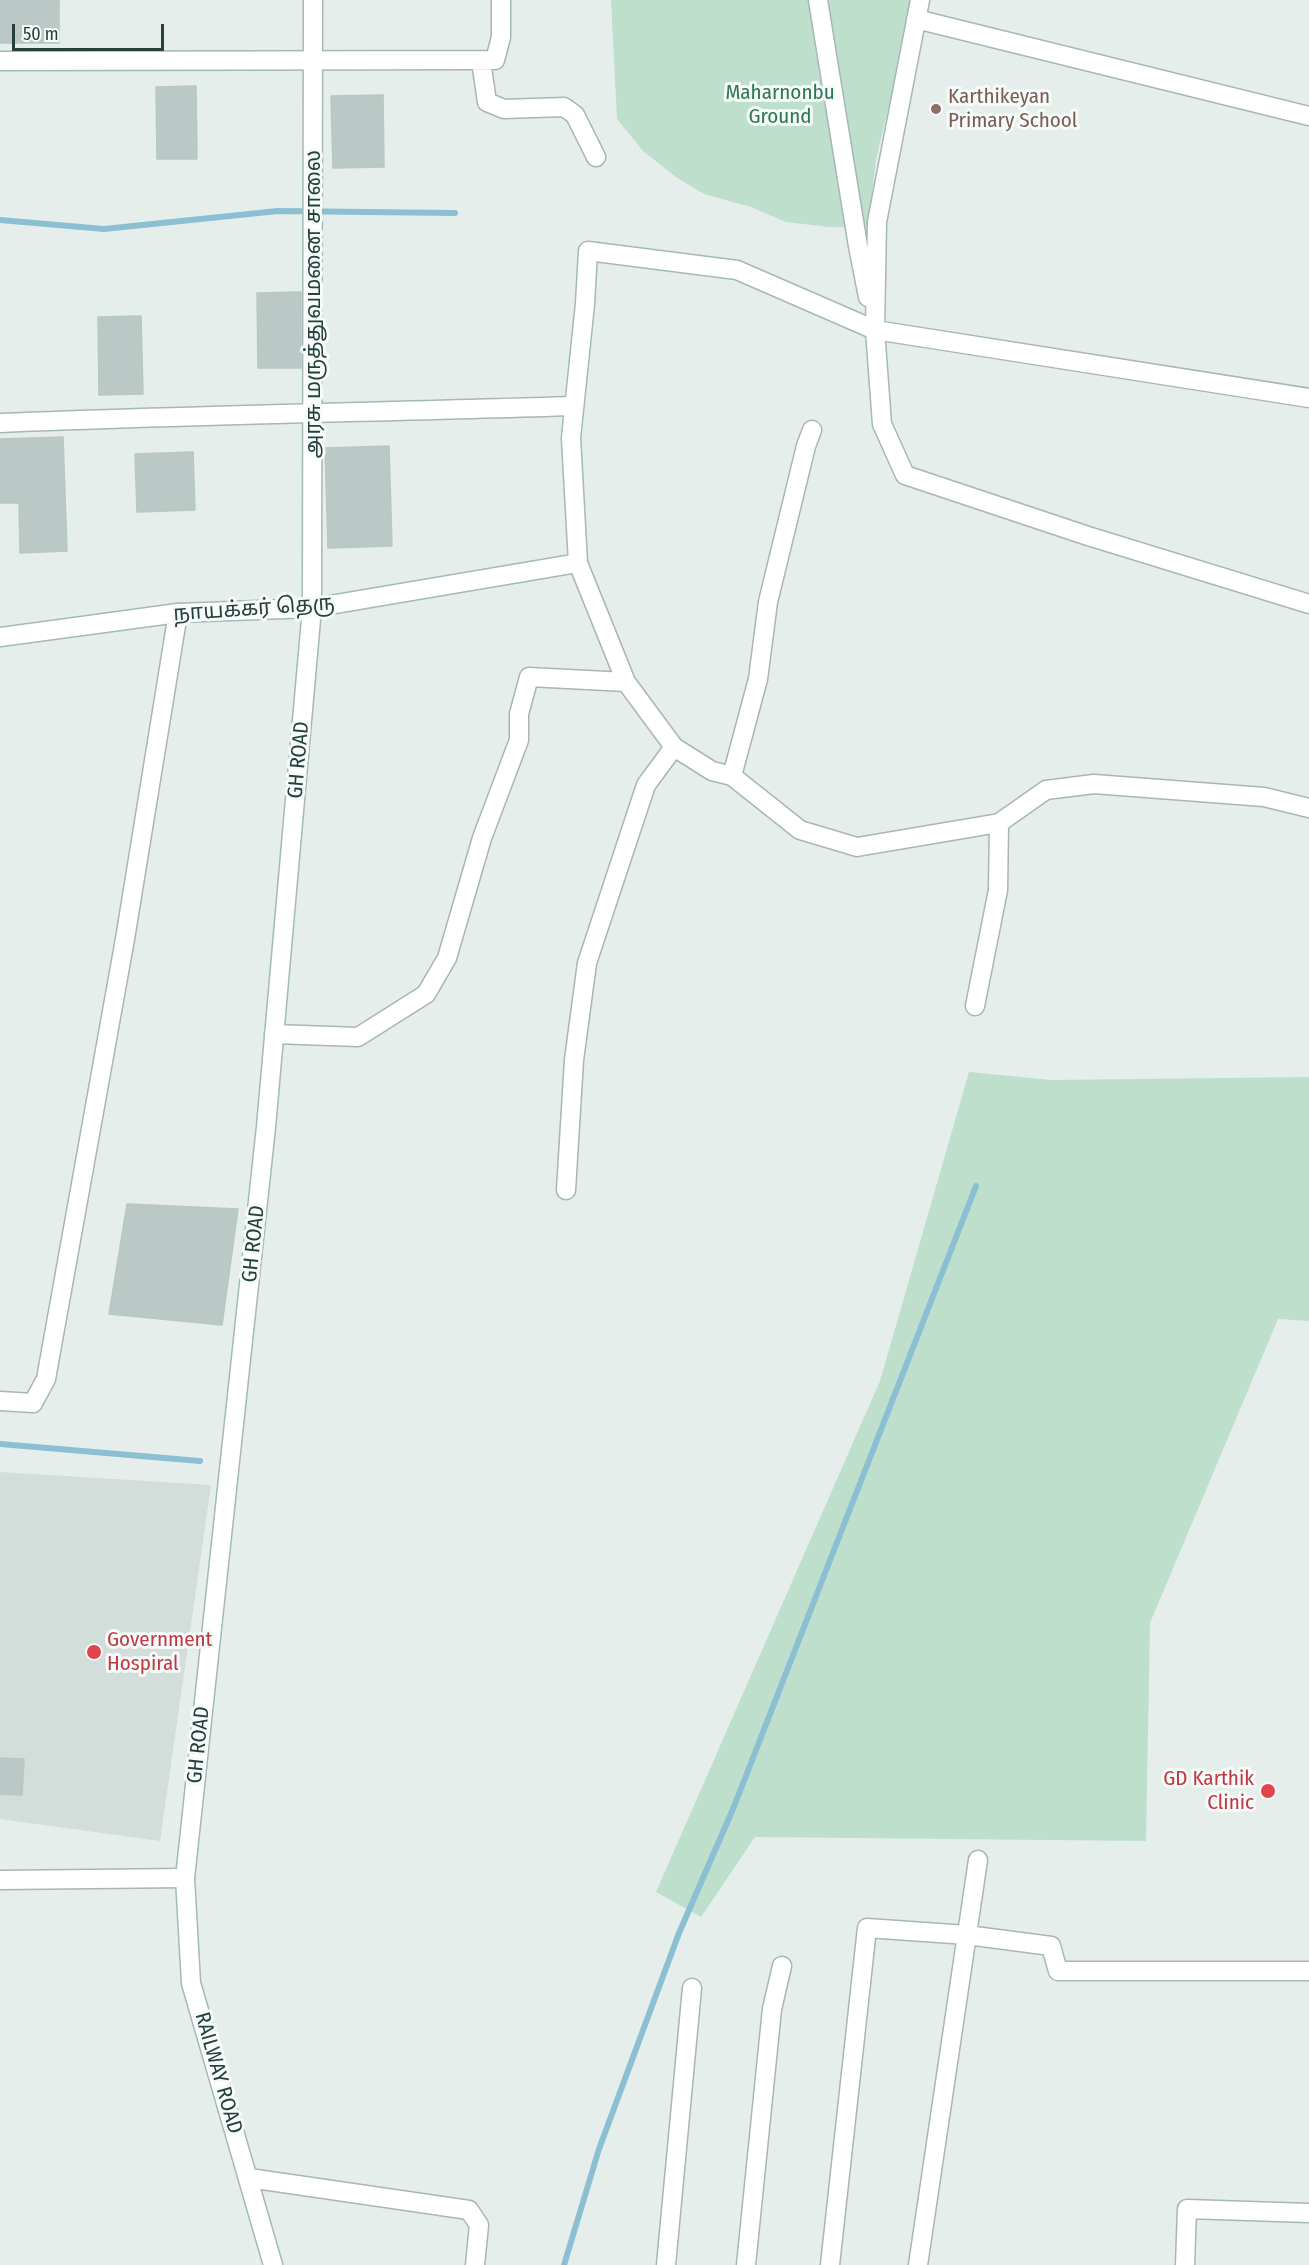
<!DOCTYPE html>
<meta charset="utf-8">
<style>
body{margin:0}
#map{position:relative;width:1309px;height:2265px;overflow:hidden;background:#e5eeeb;font-family:"Fira Sans Condensed",sans-serif}
canvas{display:block}
.scale{position:absolute;left:12px;top:24px;width:152px;height:27px;box-sizing:border-box;border:3px solid #24413d;border-top:0;padding-left:8px;font-size:18px;line-height:21px;white-space:nowrap;color:#24413d;-webkit-text-stroke:4px #f6faf9;paint-order:stroke}
</style>
<div id="map">
<canvas width="1309" height="2265"></canvas>
<div class="scale">50 m</div>
</div>
<script>
const ctx = document.querySelector('canvas').getContext('2d');
ctx.lineJoin = 'round';
function fill(path, color) {
  ctx.fillStyle = color;
  ctx.fill(path, 'evenodd');
}
function stroke(path, color, width, dash) {
  ctx.strokeStyle = color;
  ctx.lineWidth = width;
  ctx.lineCap = dash ? 'butt' : 'round';
  ctx.setLineDash(dash || []);
  ctx.stroke(path);
}
function drawText(font, color, halo, rows, align = 'center') {
  ctx.font = font + ' "Fira Sans Condensed","Noto Sans Tamil",sans-serif';
  ctx.lineWidth = 6;
  ctx.setLineDash([]);
  ctx.textBaseline = 'middle';
  ctx.strokeStyle = halo;
  ctx.fillStyle = color;
  for (const [text, x, y, turn = 0] of rows) {
    ctx.save();
    ctx.translate(x, y);
    ctx.rotate((+turn || 0) * Math.PI / 180);
    ctx.textAlign = isNaN(turn) ? turn : align;
    if (halo) ctx.strokeText(text, 0, 0);
    ctx.fillText(text, 0, 0);
    ctx.restore();
  }
}
fill(new Path2D(`
 M 0,1472 L 211,1485 L 160,1841 L 0,1819 Z`), '#d3dedb');
fill(new Path2D(`
 M 611,0 L 910,0 L 897,73 L 876,159 L 868,228 L 829,227 L 786,222 L 751,207 L 704,194 L 676,177 L 643,151 L 617,119 Z
 M 969,1072 L 1052,1080 L 1309,1077 L 1309,1321 L 1278,1319 L 1150,1623 L 1146,1841 L 755,1837 L 701,1917 L 656,1892 L 880,1381 Z`), '#bedfcc');
stroke(new Path2D(`
 M 0,220 L 104,229 L 278,211 L 455,213
 M 0,1444 L 200,1461
 M 564,2265 L 599,2149 L 679,1933 L 733,1809 L 976,1186`), '#8dbfd3', 6);
const building = new Path2D(`
 M 0,0 L 59,0 L 59,43 L 0,43 Z
 M 196,86 L 197,159 L 157,159 L 156,87 Z
 M 383,95 L 384,167 L 333,168 L 331,96 Z
 M 301,292 L 301,368 L 258,368 L 257,293 Z
 M 141,316 L 143,394 L 99,395 L 98,317 Z
 M 63,437 L 67,551 L 20,553 L 19,503 L 0,503 L 0,439 Z
 M 389,446 L 392,546 L 328,548 L 325,448 Z
 M 193,452 L 195,510 L 137,512 L 135,454 Z
 M 127,1204 L 238,1209 L 222,1325 L 109,1314 Z
 M 0,1758 L 24,1759 L 22,1795 L 0,1794 Z`);
fill(building, '#bac9c5');
stroke(building, '#b7c8c3', 1.5);
const street = new Path2D(`
 M 818,0 L 858,246 L 868,297
 M 920,0 L 877,222 L 875,330 L 1309,398
 M 916,19 L 1309,116
 M 0,61 L 495,60 L 501,37 L 501,0
 M 481,61 L 487,102 L 504,109 L 564,107 L 575,115 L 596,157
 M 0,423 C 191,415 382,412 574,406
 M 626,682 L 674,747 L 712,771 L 732,776 L 800,830 L 857,847 L 999,823 L 1046,790 L 1094,784 L 1264,797 L 1309,808
 M 732,776 L 758,679 L 768,602 L 806,446 L 812,430
 M 975,1006 L 998,890 L 999,823
 M 274,1034 L 358,1037 L 426,994 L 447,958 L 482,838 L 519,740 L 519,714 L 529,677 L 626,682 L 578,563
 M 566,1190 L 574,1060 L 587,963 L 646,785 L 674,747
 M 0,1401 L 33,1403 L 46,1379 L 125,939 L 178,613
 M 0,1880 L 185,1878
 M 249,2178 L 469,2210 L 479,2225 L 475,2265
 M 666,2265 L 692,1988
 M 746,2265 L 772,2009 L 782,1966
 M 830,2265 L 867,1928 L 967,1935 L 1051,1946 L 1058,1971 L 1309,1971
 M 918,2265 L 978,1860
 M 1185,2265 L 1187,2209 L 1309,2213`);
const secondary = new Path2D(`
 M 0,637 L 178,613 L 312,608 L 578,563 L 571,438 L 585,304 L 588,251 L 737,270 L 875,330 L 882,424 L 905,475 L 1088,536 L 1309,604
 M 273,2265 L 191,1983 L 185,1878 L 266,1127 L 312,608 L 313,0`);
stroke(street, '#a7b7b3', 21);
stroke(secondary, '#a3bab5', 21);
stroke(street, '#fff', 18);
stroke(secondary, '#fff', 18);
for (const [x, y, r, color] of [
 [936,109,6,"#8d6e63"],
 [94,1652,8,"#e0444e"],
 [1268,1791,8,"#e0444e"]
]) {
  const dot = new Path2D();
  dot.arc(x, y, r, 0, 2 * Math.PI);
  ctx.fillStyle = color;
  ctx.fill(dot);
  stroke(dot, '#f6faf9', 2);
}
drawText('21px', '#2d7854', '#f6faf9', [
 ["Maharnonbu",780,93],
 ["Ground",780,117]
]);
drawText('21px', '#785e54', '#f6faf9', [
 ["Karthikeyan",948,97],
 ["Primary School",948,121]
], 'left');
drawText('21px', '#24413d', '#f6faf9', [
 ["அரசு மருத்துவமனை சாலை",314,304,-90],
 ["நாயக்கர் தெரு",254,609,-4],
 ["GH ROAD",299,760,-85],
 ["GH ROAD",254,1244,-84],
 ["GH ROAD",199,1745,-84],
 ["RAILWAY ROAD",218,2073,74]
]);
drawText('21px', '#be3a42', '#f6faf9', [
 ["Government",107,1640],
 ["Hospiral",107,1664],
 ["GD Karthik",1254,1779,"right"],
 ["Clinic",1254,1803,"right"]
], 'left');
</script>
